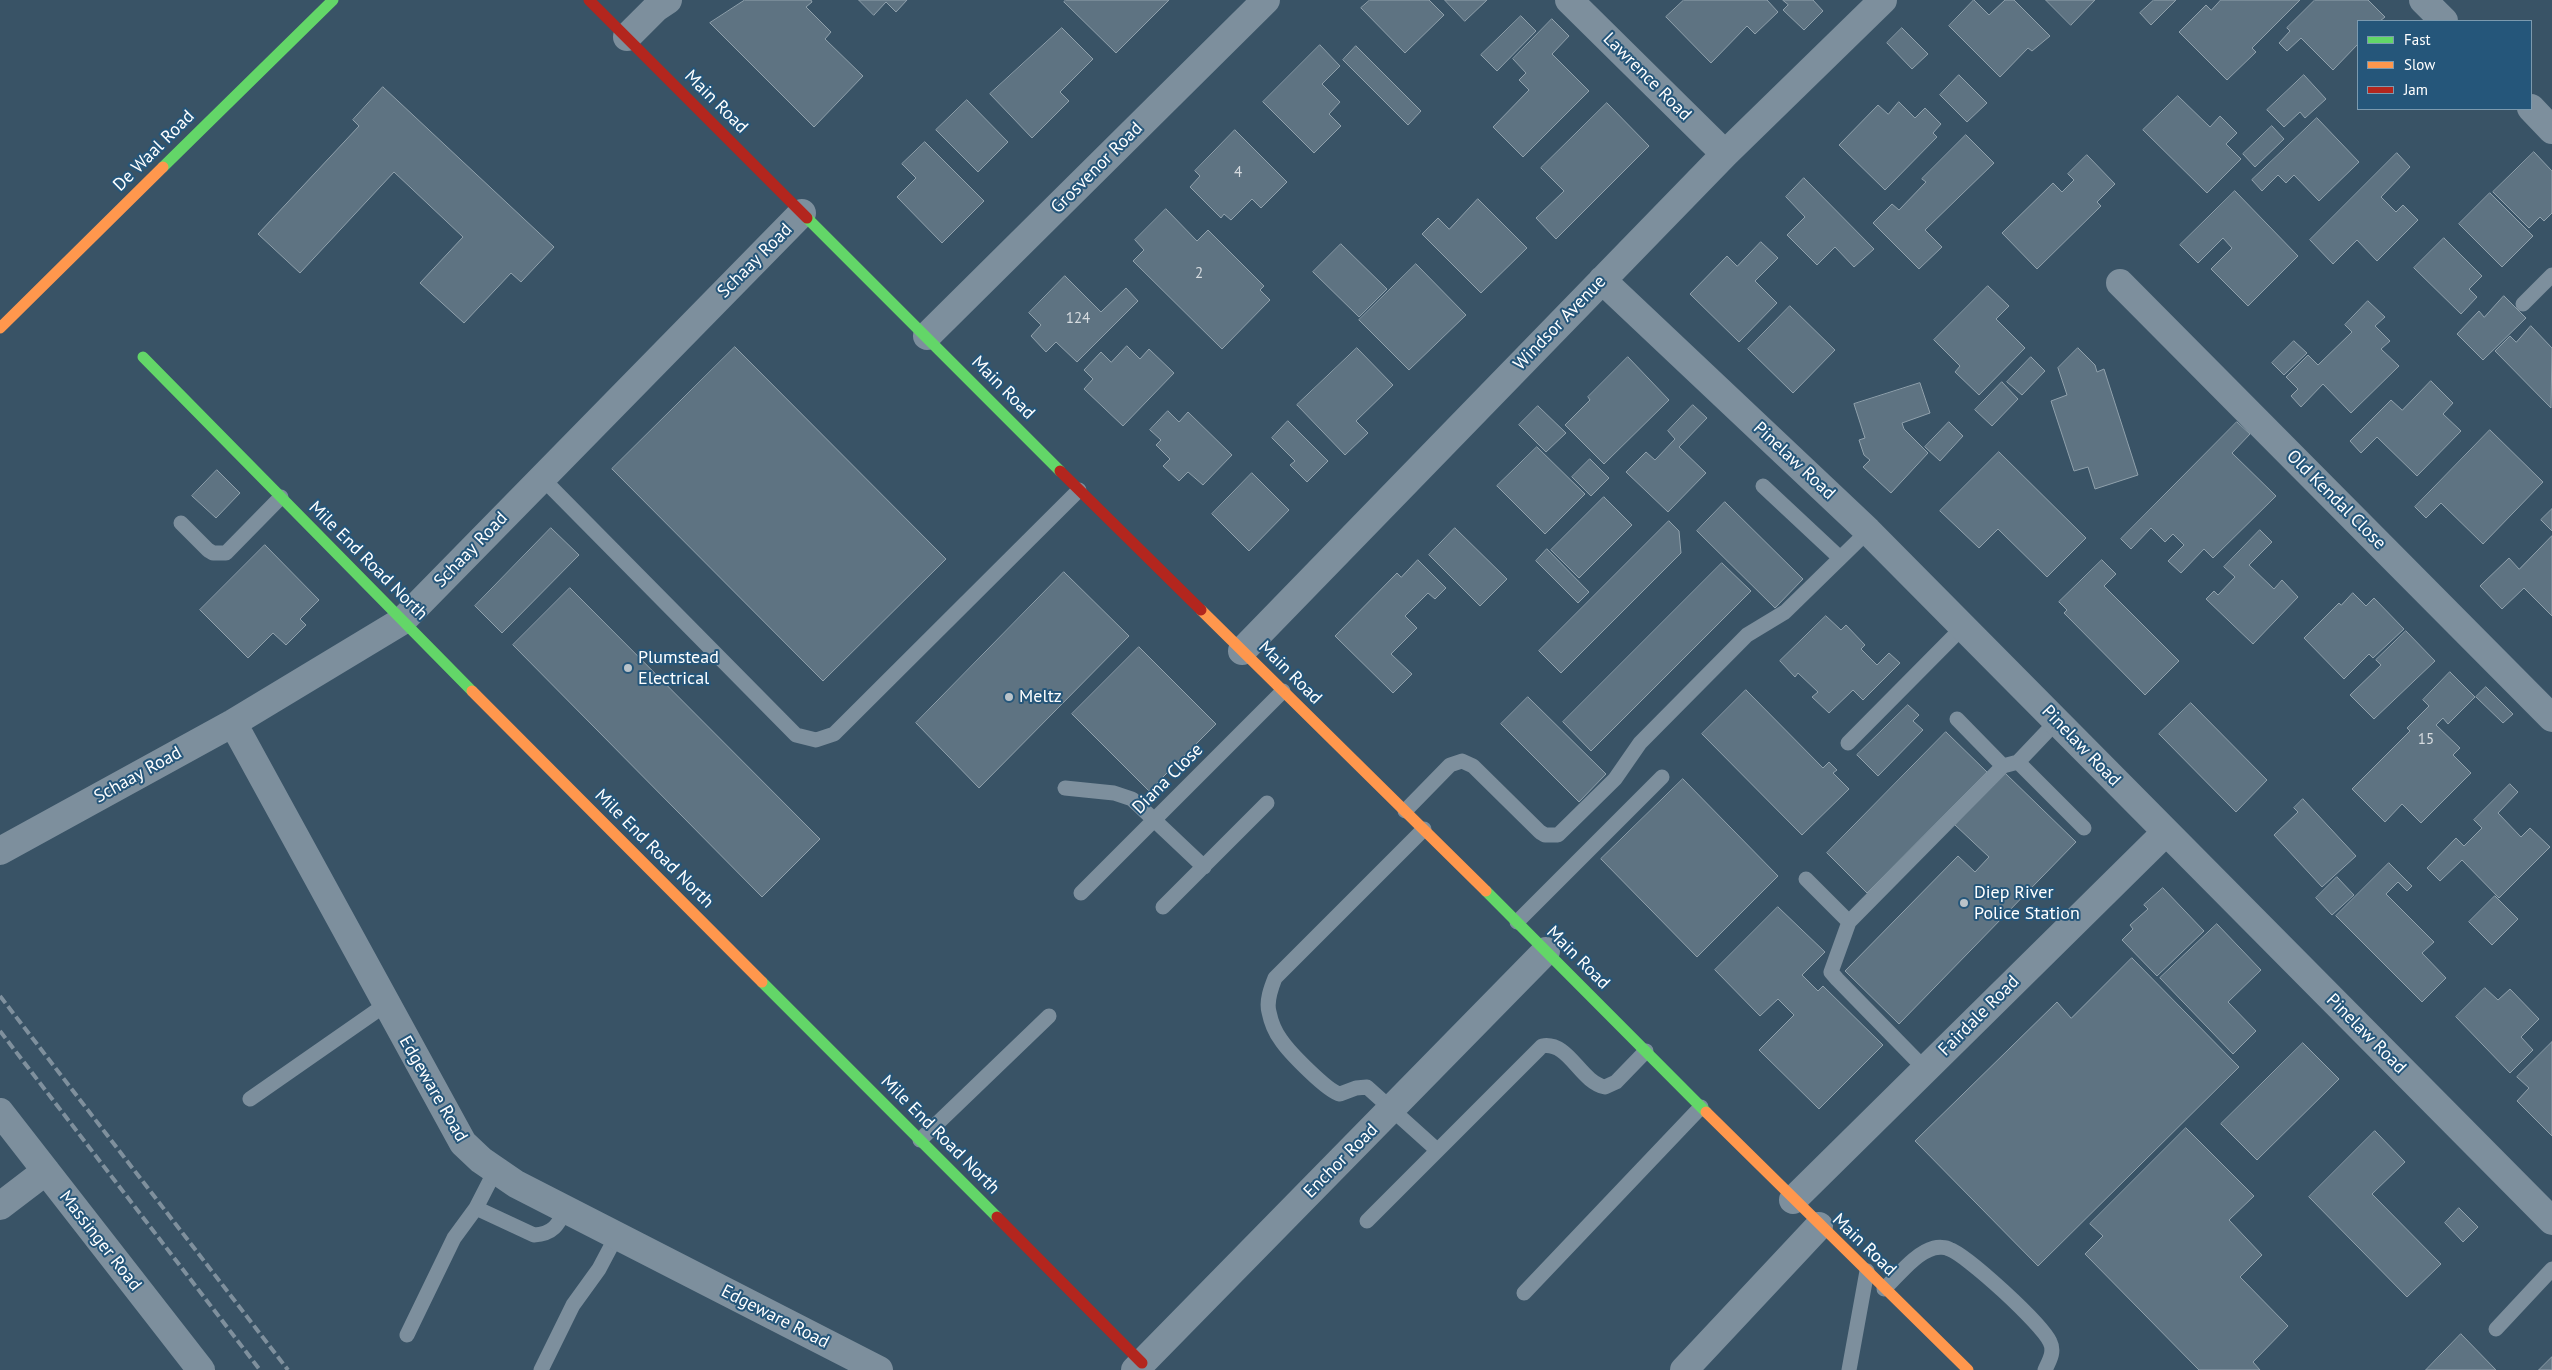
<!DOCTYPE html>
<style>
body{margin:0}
#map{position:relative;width:2552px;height:1370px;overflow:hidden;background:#395366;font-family:"PT Sans",sans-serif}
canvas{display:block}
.legend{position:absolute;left:2357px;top:20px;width:175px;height:90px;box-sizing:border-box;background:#25567a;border:1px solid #7c9aaf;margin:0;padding:6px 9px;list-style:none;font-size:15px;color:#fff}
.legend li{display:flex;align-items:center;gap:10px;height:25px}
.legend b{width:25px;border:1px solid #7c9aaf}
</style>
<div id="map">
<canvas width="2552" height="1370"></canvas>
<ul class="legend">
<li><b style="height:6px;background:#63d668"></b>Fast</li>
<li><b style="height:6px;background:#ff974d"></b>Slow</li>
<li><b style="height:6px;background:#b3261e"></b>Jam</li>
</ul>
</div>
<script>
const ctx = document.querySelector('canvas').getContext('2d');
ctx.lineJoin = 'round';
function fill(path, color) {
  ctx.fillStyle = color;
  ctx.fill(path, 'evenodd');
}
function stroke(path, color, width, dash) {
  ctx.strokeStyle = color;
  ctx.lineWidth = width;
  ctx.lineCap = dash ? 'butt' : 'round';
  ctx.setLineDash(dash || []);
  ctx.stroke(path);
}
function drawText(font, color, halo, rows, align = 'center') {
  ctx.font = font + ' "PT Sans",sans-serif';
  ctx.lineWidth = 4;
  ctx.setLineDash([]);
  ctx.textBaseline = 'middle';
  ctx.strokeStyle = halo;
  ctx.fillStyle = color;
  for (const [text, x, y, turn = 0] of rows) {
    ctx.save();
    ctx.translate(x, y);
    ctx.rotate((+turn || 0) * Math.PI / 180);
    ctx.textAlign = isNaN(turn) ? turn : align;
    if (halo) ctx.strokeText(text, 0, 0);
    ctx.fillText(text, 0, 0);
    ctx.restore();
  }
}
const building = new Path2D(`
 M 745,0 L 811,0 L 812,2 L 806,7 L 831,32 L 825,39 L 863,76 L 814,127 L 710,23 Z
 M 859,0 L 907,0 L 896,12 L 886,2 L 874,15 Z
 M 1066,0 L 1169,0 L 1116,53 L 1064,2 Z
 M 1370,0 L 1429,0 L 1444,15 L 1405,53 L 1361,8 Z
 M 1445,0 L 1487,0 L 1465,21 Z
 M 1684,0 L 1767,0 L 1778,12 L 1755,34 L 1747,26 L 1711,63 L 1666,17 Z
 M 1783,0 L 1813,0 L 1823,11 L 1804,30 L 1783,10 L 1788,5 Z
 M 1974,0 L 1989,15 L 2005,0 L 2014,0 L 2050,36 L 2032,51 L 2028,48 L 2000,77 L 1949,26 Z
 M 2046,0 L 2095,0 L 2071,25 Z
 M 2154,0 L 2176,0 L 2151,25 L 2140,13 Z
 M 2221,0 L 2300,0 L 2252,48 L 2256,52 L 2227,80 L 2179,32 L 2206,5 L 2211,10 Z
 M 2315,0 L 2368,0 L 2385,17 L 2380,21 L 2358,21 L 2358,44 L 2333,70 L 2301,38 L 2287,51 L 2279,43 L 2290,31 L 2287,28 Z
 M 1521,16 L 1536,31 L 1497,71 L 1481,55 Z
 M 1552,19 L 1569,36 L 1552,54 L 1589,91 L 1523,157 L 1493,127 L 1529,90 L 1519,80 L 1526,73 L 1513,59 Z
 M 1062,28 L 1093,59 L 1060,92 L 1069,101 L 1032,138 L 990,94 Z
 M 1902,28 L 1928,54 L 1912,69 L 1887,43 Z
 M 1320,45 L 1340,66 L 1322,84 L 1340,102 L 1329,114 L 1341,126 L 1314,153 L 1263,102 Z
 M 1356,46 L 1421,111 L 1408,125 L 1343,60 Z
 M 1959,75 L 1987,103 L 1967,122 L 1940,95 Z
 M 2304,75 L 2326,99 L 2305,118 L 2300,112 L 2284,127 L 2267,110 Z
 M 383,87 L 554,247 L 521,282 L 511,273 L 464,323 L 420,283 L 463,237 L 394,172 L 300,273 L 258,234 L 359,126 L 353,120 Z
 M 2178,96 L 2210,127 L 2220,116 L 2237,133 L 2226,144 L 2241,159 L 2207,193 L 2143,130 Z
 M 967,100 L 1008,142 L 978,172 L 936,130 Z
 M 1899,102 L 1915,118 L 1925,108 L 1941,124 L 1933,133 L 1937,137 L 1885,190 L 1839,145 L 1878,105 L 1888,114 Z
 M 1607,103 L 1649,146 L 1556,239 L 1536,218 L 1564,191 L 1541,168 Z
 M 2317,118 L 2359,162 L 2319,201 L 2294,175 L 2286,183 L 2278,175 L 2262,191 L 2252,180 Z
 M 2272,126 L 2284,139 L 2255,167 L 2243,154 Z
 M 1235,130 L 1287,182 L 1261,208 L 1252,199 L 1231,220 L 1224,214 L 1221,218 L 1190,187 L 1200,176 L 1195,171 Z
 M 1966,135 L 1994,163 L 1925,230 L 1942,247 L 1919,269 L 1873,223 L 1892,204 L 1899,210 L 1926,182 L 1922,179 Z
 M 925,142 L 984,201 L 942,243 L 897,197 L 916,178 L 902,164 Z
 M 2534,152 L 2552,171 L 2552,213 L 2544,221 L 2540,217 L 2529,228 L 2493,192 Z
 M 2397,153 L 2410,167 L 2381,197 L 2396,212 L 2403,205 L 2418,220 L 2377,261 L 2357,240 L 2333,264 L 2310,240 Z
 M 2087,155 L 2115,184 L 2097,202 L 2101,206 L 2037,269 L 2002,233 L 2053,183 L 2062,192 L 2074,180 L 2068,174 Z
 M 1804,178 L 1874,249 L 1854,267 L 1835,247 L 1817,265 L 1787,235 L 1805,217 L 1786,197 Z
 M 2235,191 L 2298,256 L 2248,306 L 2211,269 L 2232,248 L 2223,238 L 2198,263 L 2180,245 Z
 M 2490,193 L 2533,236 L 2502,267 L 2459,224 Z
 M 1478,199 L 1527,248 L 1481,293 L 1422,234 L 1438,218 L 1449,229 Z
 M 1166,209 L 1197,241 L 1208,230 L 1264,286 L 1260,290 L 1270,300 L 1222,349 L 1133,261 L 1144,250 L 1135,240 Z
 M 2444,238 L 2482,276 L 2469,289 L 2477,297 L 2461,314 L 2414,268 Z
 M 1761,242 L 1778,258 L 1755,281 L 1777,303 L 1739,342 L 1690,294 L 1727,256 L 1737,266 Z
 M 1341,244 L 1387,289 L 1359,317 L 1313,272 Z
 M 1416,264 L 1466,315 L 1409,370 L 1359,320 Z
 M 1065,276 L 1101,312 L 1126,288 L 1138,301 L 1077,362 L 1056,342 L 1046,352 L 1031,336 L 1041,325 L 1029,313 Z
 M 1988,286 L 2009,306 L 1996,319 L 2025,348 L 1979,395 L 1955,372 L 1960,366 L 1934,340 Z
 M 2504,296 L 2526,318 L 2483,360 L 2457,334 L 2479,311 L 2484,317 Z
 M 2368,301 L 2385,317 L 2375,326 L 2390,341 L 2381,349 L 2399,366 L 2351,413 L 2323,384 L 2301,407 L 2291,396 L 2298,389 L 2286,377 L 2308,355 L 2318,365 L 2352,332 L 2345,325 Z
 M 1790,306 L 1835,350 L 1793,393 L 1748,349 Z
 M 2531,326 L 2552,348 L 2551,408 L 2495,351 L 2510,336 L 2516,342 Z
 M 2294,341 L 2307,353 L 2284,375 L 2272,363 Z
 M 1127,346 L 1140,359 L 1149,349 L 1174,373 L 1123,426 L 1084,389 L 1093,379 L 1084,370 L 1101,352 L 1111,362 Z
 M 735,347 L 946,559 L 823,681 L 612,469 Z
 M 1357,348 L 1393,385 L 1356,421 L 1368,433 L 1345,455 L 1297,405 Z
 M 2078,348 L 2095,365 L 2097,372 L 2104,369 L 2138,475 L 2095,489 L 2088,467 L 2074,471 L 2051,401 L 2067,395 L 2058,368 Z
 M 1628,357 L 1669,400 L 1604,464 L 1565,425 L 1590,400 L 1588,397 Z
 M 2031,357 L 2045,371 L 2022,395 L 2007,382 Z
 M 2431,381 L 2453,403 L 2443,414 L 2461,431 L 2417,476 L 2377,437 L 2361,453 L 2350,441 L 2391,400 L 2402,410 Z
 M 2002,382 L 2018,399 L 1992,426 L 1975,410 Z
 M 1920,383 L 1930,413 L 1902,423 L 1904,429 L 1928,453 L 1891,493 L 1863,467 L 1870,460 L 1864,455 L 1859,440 L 1865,438 L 1854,404 Z
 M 1693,405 L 1707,418 L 1679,447 L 1706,473 L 1668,512 L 1626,472 L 1646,452 L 1655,460 L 1675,439 L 1668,431 Z
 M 1538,406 L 1566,433 L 1546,452 L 1519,425 Z
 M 1168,411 L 1179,422 L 1188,412 L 1232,455 L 1203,485 L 1188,472 L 1179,481 L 1163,466 L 1170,459 L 1156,445 L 1161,440 L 1150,430 Z
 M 1288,421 L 1328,461 L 1307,482 L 1290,465 L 1295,461 L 1272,438 Z
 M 1949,422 L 1963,436 L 1940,461 L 1925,447 Z
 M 2237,422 L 2250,434 L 2232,453 L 2276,496 L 2213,558 L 2204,549 L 2181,573 L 2168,561 L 2184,545 L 2173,534 L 2165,542 L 2151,528 L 2131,549 L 2121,539 Z
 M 2490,430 L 2543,482 L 2483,544 L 2441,503 L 2426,518 L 2415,507 Z
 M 1537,447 L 1585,494 L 1545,534 L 1497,486 Z
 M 1999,452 L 2086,538 L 2047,577 L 1998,529 L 1979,548 L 1940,511 Z
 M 1590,459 L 1609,478 L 1591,496 L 1572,477 Z
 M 217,470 L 240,493 L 216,518 L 192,496 Z
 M 1252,473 L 1289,510 L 1249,551 L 1212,514 Z
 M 1604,497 L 1632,525 L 1579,578 L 1551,550 Z
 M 1725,502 L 1803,579 L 1775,608 L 1697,531 Z
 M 2552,509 L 2552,531 L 2541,520 Z
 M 1669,521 L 1679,531 L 1681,553 L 1561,673 L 1539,651 Z
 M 551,528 L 579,555 L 502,633 L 475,606 Z
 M 1455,528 L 1507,579 L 1480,606 L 1429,555 Z
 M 2260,530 L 2272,542 L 2249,565 L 2274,589 L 2282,580 L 2298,597 L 2253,644 L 2206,599 L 2214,591 L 2218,595 L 2235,577 L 2224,567 Z
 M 2552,536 L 2552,616 L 2524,588 L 2502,609 L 2480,586 L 2509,558 L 2519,569 Z
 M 265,545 L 319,600 L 300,619 L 306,625 L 286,645 L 273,633 L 248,658 L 200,610 Z
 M 1547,549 L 1589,592 L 1578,603 L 1536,561 Z
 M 1418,560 L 1446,588 L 1435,599 L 1428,593 L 1405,616 L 1417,628 L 1391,654 L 1412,674 L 1393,693 L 1335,636 L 1397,573 L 1401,577 Z
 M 2102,560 L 2116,574 L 2104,586 L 2179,661 L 2145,695 L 2064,613 L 2067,610 L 2059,602 Z
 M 1722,563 L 1751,591 L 1591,751 L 1563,722 Z
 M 1064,572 L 1129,636 L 979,788 L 916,723 Z
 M 570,588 L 820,839 L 762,897 L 513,645 Z
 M 2353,593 L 2366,606 L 2374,598 L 2404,629 L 2373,658 L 2369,654 L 2344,679 L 2304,638 L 2339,603 L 2341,605 Z
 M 1826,616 L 1841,630 L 1846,625 L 1865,645 L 1861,649 L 1877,665 L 1889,653 L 1900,663 L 1863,700 L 1853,690 L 1829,713 L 1812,697 L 1818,692 L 1798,673 L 1795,677 L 1780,661 Z
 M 2406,631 L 2435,661 L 2374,719 L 2350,695 L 2381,665 L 2376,660 Z
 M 1139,647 L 1216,724 L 1149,791 L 1072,714 Z
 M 2450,672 L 2475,697 L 2448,724 L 2443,718 L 2436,725 L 2460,748 L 2453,755 L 2471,773 L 2421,823 L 2402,804 L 2385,822 L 2352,789 L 2410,731 L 2407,728 L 2429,706 L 2423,700 Z
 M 2486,687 L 2513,714 L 2503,723 L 2476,697 Z
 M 1746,690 L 1823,768 L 1829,762 L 1837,770 L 1833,773 L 1849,789 L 1802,835 L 1702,734 Z
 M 1528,697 L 1606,774 L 1579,802 L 1501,724 Z
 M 2191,703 L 2267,780 L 2236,812 L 2159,734 Z
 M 1908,705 L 1919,715 L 1913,721 L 1923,730 L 1878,776 L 1857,755 Z
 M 1946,732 L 1987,772 L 1867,893 L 1827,853 Z
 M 2005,773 L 2076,842 L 1899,1024 L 1845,971 L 1958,856 L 1975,872 L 1989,857 L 1955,825 Z
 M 1683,779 L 1778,876 L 1697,957 L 1601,859 Z
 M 2510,784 L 2518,792 L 2498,813 L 2521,837 L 2530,828 L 2550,847 L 2499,898 L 2462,860 L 2440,881 L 2427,868 L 2456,838 L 2464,846 L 2482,828 L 2474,820 Z
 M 2303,799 L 2356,856 L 2322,887 L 2274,835 L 2298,812 L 2294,808 Z
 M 2389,863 L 2412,886 L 2407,891 L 2398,882 L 2386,894 L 2434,942 L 2422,953 L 2446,978 L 2422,1002 L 2336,916 Z
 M 2337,877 L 2354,895 L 2332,915 L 2316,898 Z
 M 2163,888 L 2204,931 L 2157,976 L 2122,940 L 2133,929 L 2130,925 L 2148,909 L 2144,905 Z
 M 2495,896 L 2518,919 L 2492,945 L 2469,922 Z
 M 1778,907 L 1825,952 L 1802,975 L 1818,991 L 1823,986 L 1883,1045 L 1819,1109 L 1759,1050 L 1794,1015 L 1778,999 L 1760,1016 L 1715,970 Z
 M 2217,924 L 2261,970 L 2228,1002 L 2256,1031 L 2233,1054 L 2160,978 Z
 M 2132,958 L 2239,1067 L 2038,1266 L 1915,1141 L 2057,1002 L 2071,1018 Z
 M 2485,988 L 2498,1000 L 2510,989 L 2539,1019 L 2521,1037 L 2533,1050 L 2510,1073 L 2456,1017 Z
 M 2552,1042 L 2552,1136 L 2517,1101 L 2529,1088 L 2517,1077 Z
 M 2303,1043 L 2339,1079 L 2257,1160 L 2221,1124 Z
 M 2186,1128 L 2254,1196 L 2229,1220 L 2262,1255 L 2240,1277 L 2288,1326 L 2253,1362 L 2260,1370 L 2199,1370 L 2085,1254 L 2103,1236 L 2090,1224 Z
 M 2375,1131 L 2405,1162 L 2372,1194 L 2441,1264 L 2407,1297 L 2309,1197 Z
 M 2459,1208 L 2478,1227 L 2463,1242 L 2445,1223 Z
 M 2461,1334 L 2496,1370 L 2426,1370 Z
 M 2552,1357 L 2552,1370 L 2539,1370 Z`);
fill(building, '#5e7382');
stroke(building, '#90a1ac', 1);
stroke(new Path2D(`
 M 2523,304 L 2552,275
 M 542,478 L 796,735 L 816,740 L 834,734 L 1079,490
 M 1763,486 L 1840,558
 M 181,523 L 208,550 L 213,553 L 226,553 L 281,497
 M 1957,719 L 2003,766
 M 1848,743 L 1963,627
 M 2018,762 L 2084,828
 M 1065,788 L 1114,793 L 1132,799 L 1204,867
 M 1405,811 L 1450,765 L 1462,761 L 1473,766 L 1540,832 L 1545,835 L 1558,835 L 1615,779 L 1640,743 L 1747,635 L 1785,612 L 1868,531
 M 1424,829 L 1275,978 C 1271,988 1266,1001 1269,1012 C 1271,1022 1275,1032 1281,1040 C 1289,1052 1328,1092 1340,1094 L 1356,1088 L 1367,1087 L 1437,1150
 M 1806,879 L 1849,922
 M 1081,893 L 1283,691
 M 1163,907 L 1267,803
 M 1517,922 L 1662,777
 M 1925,1069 L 1837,979 L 1831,972 L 1849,922 L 2003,766 L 2018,762 L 2057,721
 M 250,1099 L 385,1005
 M 920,1140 L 1049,1016
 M 476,1208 L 534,1235 C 553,1234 558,1225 566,1209
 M 1367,1221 L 1542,1046 C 1569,1041 1580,1082 1605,1087 L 1616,1082 L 1646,1051
 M 1884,1289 C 1898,1276 1915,1253 1934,1248 C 1938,1247 1946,1247 1949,1249 C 1967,1255 2042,1324 2050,1342 C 2055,1352 2049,1361 2045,1370
 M 1524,1293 L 1701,1107
 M 2496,1329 L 2552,1269
 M 407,1335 L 454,1238 L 476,1208 L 495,1171
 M 541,1370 L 573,1305 L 599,1269 L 617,1235
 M 1849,1370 L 1867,1271`), '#7d8f9d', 15);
stroke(new Path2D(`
 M 1569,0 L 1725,154
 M 2423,0 L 2444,21
 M 627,37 L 656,8 L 668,0
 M 2531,108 L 2552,130
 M 1602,280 L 1868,531 L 2552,1221
 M 2120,283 L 2552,718
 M 927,336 L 1266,0
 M 1242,651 L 1725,154 L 1883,0
 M 233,723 L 463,1143 L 481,1160 L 516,1184 L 879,1370
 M 0,851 L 233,723 L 402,621 L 802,213
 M 0,1112 L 201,1370
 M 1793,1200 L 2166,832
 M 0,1206 L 46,1171
 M 1135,1370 L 1546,951
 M 1684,1370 L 1819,1226`), '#7d8f9d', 28);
stroke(new Path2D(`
 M 163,167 L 333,0
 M 807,218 L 1060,471
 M 143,357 L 472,691
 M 1486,891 L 1706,1112
 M 762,982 L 997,1217`), '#63d668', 11);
stroke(new Path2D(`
 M 0,328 L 163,167
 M 1201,610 L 1486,891
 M 472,691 L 762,982
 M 1706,1112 L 1968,1370`), '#ff974d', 11);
stroke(new Path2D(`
 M 589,0 L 807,218
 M 1060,471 L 1201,610
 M 997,1217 L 1142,1363`), '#b3261e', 11);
stroke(new Path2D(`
 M 0,996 L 288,1370
 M 0,1031 L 260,1370`), '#7f909d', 4, [9, 4]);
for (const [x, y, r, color] of [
 [628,668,5,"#bac3c9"],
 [1009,697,5,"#bac3c9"],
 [1964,903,5,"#bac3c9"]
]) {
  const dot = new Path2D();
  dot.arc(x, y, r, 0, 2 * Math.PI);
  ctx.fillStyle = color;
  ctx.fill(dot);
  stroke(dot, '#25567a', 2);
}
drawText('15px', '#d7dce0', null, [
 ["4",1238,173],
 ["2",1199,274],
 ["124",1078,319],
 ["15",2426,740]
]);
drawText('18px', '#fff', '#25567a', [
 ["Lawrence Road",1647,77,45],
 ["Main Road",716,102,45],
 ["De Waal Road",154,151,-45],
 ["Grosvenor Road",1097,168,-45],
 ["Schaay Road",755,261,-45],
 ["Windsor Avenue",1560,323,-46],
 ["Main Road",1003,388,45],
 ["Pinelaw Road",1794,461,43],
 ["Old Kendal Close",2336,500,45],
 ["Schaay Road",471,550,-46],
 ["Mile End Road North",368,561,45],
 ["Main Road",1290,673,45],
 ["Pinelaw Road",2081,746,46],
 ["Schaay Road",138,775,-29],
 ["Diana Close",1168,779,-45],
 ["Mile End Road North",654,849,45],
 ["Main Road",1578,958,45],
 ["Fairdale Road",1979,1016,-45],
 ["Pinelaw Road",2366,1034,45],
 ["Edgeware Road",433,1089,60],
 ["Mile End Road North",940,1135,45],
 ["Enchor Road",1341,1161,-45],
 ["Massinger Road",100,1241,52],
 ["Main Road",1864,1245,44],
 ["Edgeware Road",775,1317,27]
]);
drawText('18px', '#fff', '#25567a', [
 ["Plumstead",638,658],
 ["Electrical",638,679],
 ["Meltz",1019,697],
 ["Diep River",1974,893],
 ["Police Station",1974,914]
], 'left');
</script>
